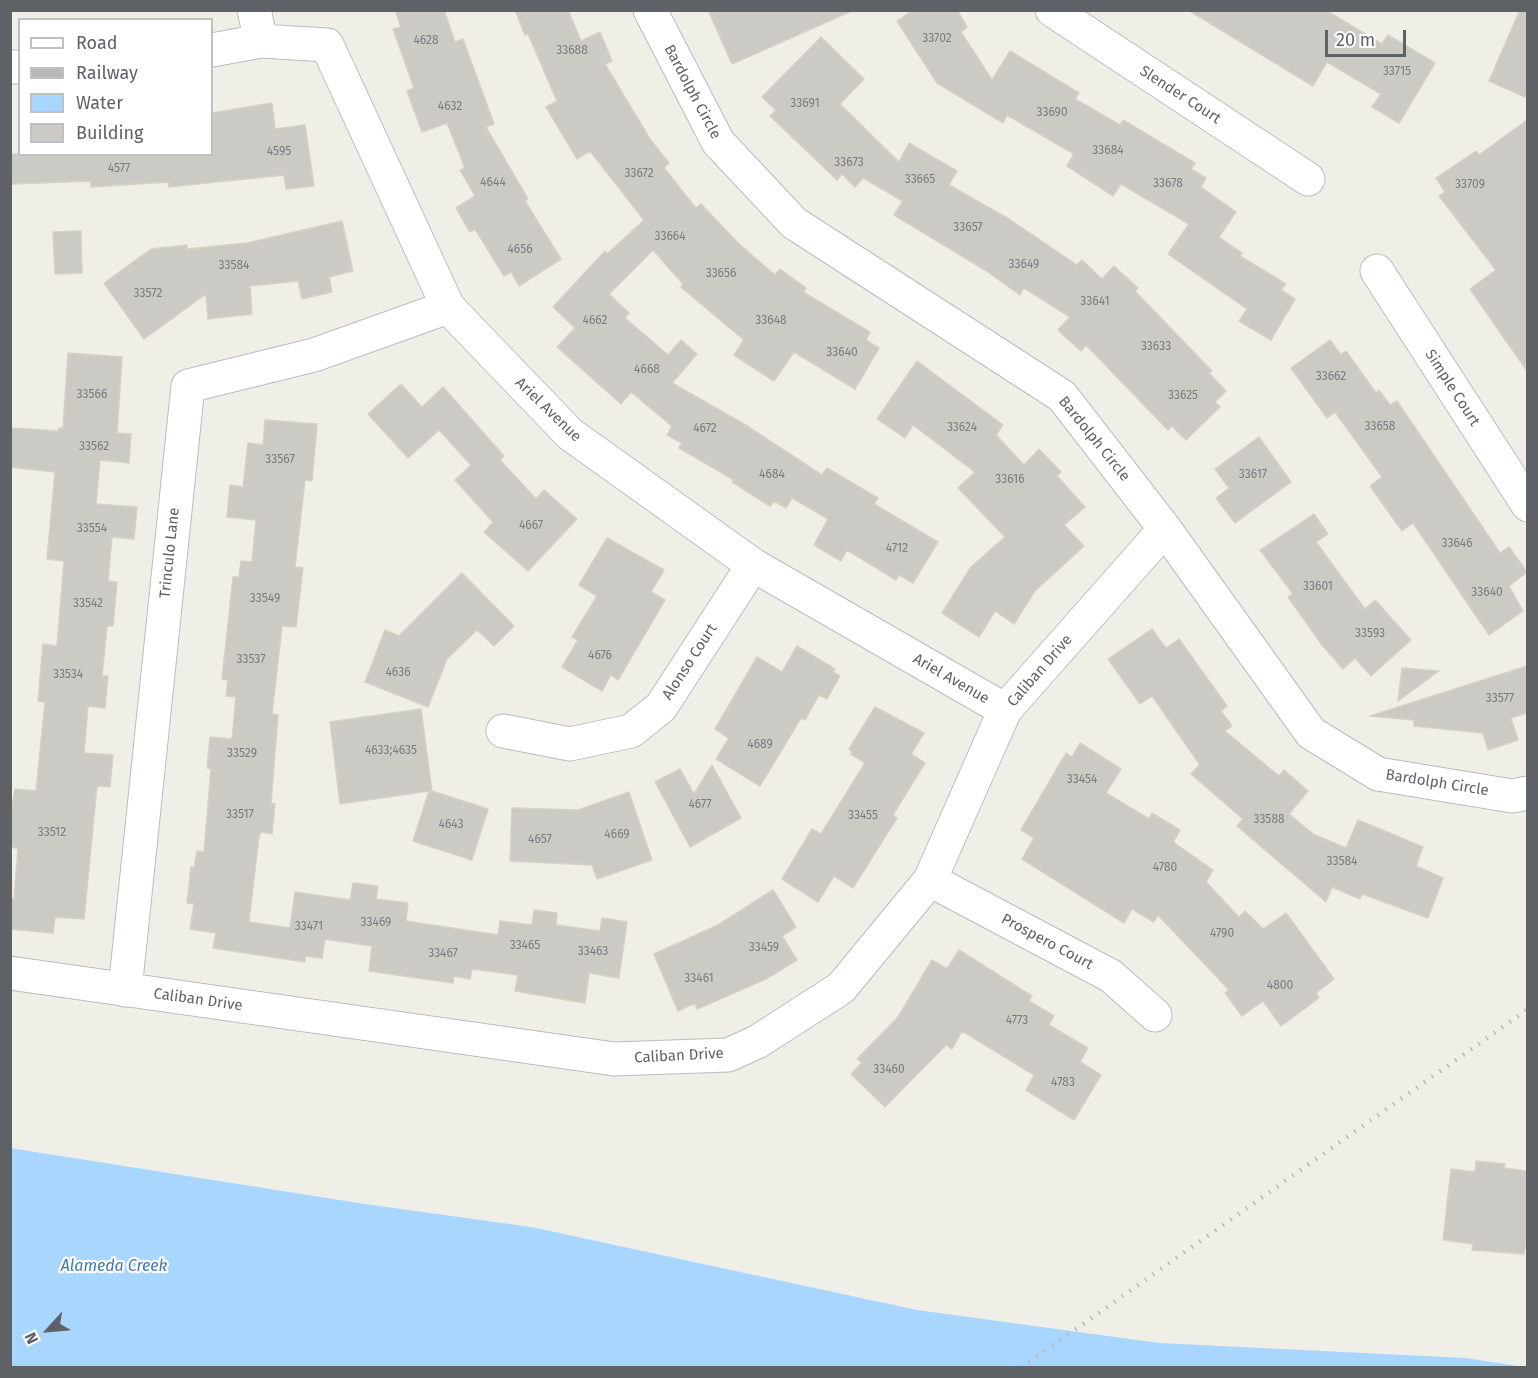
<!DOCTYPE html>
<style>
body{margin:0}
#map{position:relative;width:1538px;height:1378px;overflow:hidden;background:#f0efe7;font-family:"Fira Sans",sans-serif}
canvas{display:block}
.frame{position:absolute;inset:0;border:12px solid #5e6267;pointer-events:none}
.legend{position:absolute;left:18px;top:18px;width:195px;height:138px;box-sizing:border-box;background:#fff;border:2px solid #bfc0c2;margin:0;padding:8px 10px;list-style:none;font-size:18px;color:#5e6267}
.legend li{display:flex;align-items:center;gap:12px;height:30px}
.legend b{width:30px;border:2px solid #bfc0c2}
.north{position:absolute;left:18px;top:1300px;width:60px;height:60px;-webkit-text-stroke:4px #fff;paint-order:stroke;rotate:244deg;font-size:16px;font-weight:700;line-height:24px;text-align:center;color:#5e6267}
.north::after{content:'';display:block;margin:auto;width:21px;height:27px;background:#5e6267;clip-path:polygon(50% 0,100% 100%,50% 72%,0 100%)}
.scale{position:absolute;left:1325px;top:30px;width:81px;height:27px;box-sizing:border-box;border:3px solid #5e6267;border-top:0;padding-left:8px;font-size:18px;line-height:21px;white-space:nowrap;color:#5e6267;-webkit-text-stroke:4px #fff;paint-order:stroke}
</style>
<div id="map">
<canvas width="1538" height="1378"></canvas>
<div class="frame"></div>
<ul class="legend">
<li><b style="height:8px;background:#fff"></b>Road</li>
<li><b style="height:8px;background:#b7b8b8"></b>Railway</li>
<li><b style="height:16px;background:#a8d6ff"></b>Water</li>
<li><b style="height:16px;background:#cccac4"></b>Building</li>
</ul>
<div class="north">N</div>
<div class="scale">20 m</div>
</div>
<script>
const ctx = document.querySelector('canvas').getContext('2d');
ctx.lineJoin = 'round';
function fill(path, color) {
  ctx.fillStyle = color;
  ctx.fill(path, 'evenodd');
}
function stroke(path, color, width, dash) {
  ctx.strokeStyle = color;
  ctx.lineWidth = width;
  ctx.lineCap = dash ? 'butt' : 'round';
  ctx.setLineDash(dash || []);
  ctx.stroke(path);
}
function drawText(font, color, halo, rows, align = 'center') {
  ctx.font = font + ' "Fira Sans",sans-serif';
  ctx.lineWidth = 4.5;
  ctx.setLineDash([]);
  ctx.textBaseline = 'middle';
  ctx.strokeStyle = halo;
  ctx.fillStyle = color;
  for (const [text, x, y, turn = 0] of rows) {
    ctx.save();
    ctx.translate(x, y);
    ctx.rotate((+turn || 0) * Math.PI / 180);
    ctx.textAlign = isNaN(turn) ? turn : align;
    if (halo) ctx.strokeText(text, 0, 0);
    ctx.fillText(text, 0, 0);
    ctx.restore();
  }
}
fill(new Path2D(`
 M 10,1148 L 365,1204 L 531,1227 L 917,1310 L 1159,1343 L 1466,1358 L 1525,1367 L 11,1367 Z`), '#a8d6ff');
const building = new Path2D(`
 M 395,10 L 444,10 L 455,42 L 463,39 L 494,124 L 486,127 L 528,199 L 525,201 L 561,259 L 519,286 L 511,272 L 504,276 L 475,229 L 470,232 L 456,208 L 475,196 L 460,170 L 465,168 L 447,123 L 422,132 L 407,91 L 414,88 L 393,29 L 401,27 Z
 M 515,10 L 568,10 L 581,41 L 600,32 L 612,61 L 605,64 L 650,139 L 669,163 L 664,168 L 696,208 L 701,204 L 739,244 L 775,275 L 780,269 L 806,288 L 803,292 L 870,332 L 866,340 L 879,348 L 855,389 L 794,352 L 774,381 L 734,355 L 744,340 L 681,287 L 683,284 L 653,250 L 609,294 L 629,313 L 625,318 L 668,355 L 681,340 L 697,354 L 672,383 L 744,424 L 822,475 L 827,468 L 878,498 L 874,504 L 938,542 L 913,583 L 899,575 L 896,580 L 847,550 L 841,561 L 814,545 L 828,519 L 792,498 L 786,508 L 774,501 L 770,506 L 732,482 L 734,480 L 679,448 L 682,443 L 667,435 L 672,426 L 631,392 L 621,404 L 557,347 L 575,328 L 553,307 L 605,251 L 607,254 L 644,220 L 590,151 L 577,159 L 546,107 L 557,101 L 528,34 L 525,35 Z
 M 708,10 L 854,10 L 732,64 Z
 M 914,10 L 957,10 L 967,27 L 961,32 L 992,80 L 1010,51 L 1079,93 L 1075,99 L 1120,125 L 1123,120 L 1195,163 L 1191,169 L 1206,178 L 1201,187 L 1236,212 L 1219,237 L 1242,253 L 1240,256 L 1286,284 L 1281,290 L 1295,299 L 1271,340 L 1239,321 L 1247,309 L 1168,254 L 1189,224 L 1121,184 L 1113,196 L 1067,166 L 1074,154 L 1007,115 L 1003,123 L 937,83 L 897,21 Z
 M 1188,10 L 1327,11 L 1382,44 L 1388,35 L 1435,63 L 1399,123 L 1372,107 L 1381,94 L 1327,62 L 1313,86 Z
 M 1520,10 L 1527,10 L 1527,98 L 1489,81 Z
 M 821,37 L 864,79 L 840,104 L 899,162 L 909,143 L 957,171 L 949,185 L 1009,219 L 1077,265 L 1082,260 L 1102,279 L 1114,266 L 1138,288 L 1135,291 L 1212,371 L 1209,373 L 1226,391 L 1215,402 L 1220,407 L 1186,440 L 1172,426 L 1168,430 L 1086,345 L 1081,351 L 1058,330 L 1070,317 L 1024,288 L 1020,295 L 985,270 L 894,215 L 903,201 L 863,178 L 855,187 L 842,174 L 837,180 L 770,116 L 776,110 L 762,97 Z
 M 272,103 L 275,129 L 305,125 L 314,186 L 286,189 L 284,175 L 169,187 L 168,182 L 91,187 L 91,181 L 12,184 L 10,154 L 212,154 L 212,113 Z
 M 1527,120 L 1527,371 L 1470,289 L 1496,270 L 1439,196 L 1445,192 L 1436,178 L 1476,151 L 1479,155 Z
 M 342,221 L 353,271 L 329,277 L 332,292 L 302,299 L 298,281 L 250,286 L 252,314 L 208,319 L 206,294 L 144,339 L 104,283 L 151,249 L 187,245 L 187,249 L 247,243 Z
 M 81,231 L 82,273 L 55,274 L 53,232 Z
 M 1330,340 L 1341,355 L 1346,351 L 1376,393 L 1379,390 L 1390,405 L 1397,401 L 1500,553 L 1509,547 L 1527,572 L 1509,586 L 1523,611 L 1489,635 L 1413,523 L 1402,531 L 1370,486 L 1382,477 L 1335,412 L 1327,418 L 1291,368 Z
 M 68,353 L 122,357 L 117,433 L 131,434 L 129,463 L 100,460 L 96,504 L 137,507 L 134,539 L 112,537 L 108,581 L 117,582 L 113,626 L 107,626 L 102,676 L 108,676 L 105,708 L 88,706 L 84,753 L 113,755 L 110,787 L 97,786 L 84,919 L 55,917 L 53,933 L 10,929 L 10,899 L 14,899 L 18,849 L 10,846 L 10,819 L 15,789 L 36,791 L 45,702 L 38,701 L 43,644 L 57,646 L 64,561 L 47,559 L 55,472 L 10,467 L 10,428 L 58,431 L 59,428 L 63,428 Z
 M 917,361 L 1003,425 L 996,435 L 1024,465 L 1039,449 L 1061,472 L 1057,476 L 1085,507 L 1064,525 L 1084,546 L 1035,591 L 1014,624 L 995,611 L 979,637 L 942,613 L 971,567 L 1005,537 L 958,488 L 975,472 L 913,425 L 905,438 L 877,419 Z
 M 401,384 L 422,407 L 443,387 L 504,456 L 500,460 L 536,499 L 544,490 L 577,519 L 528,571 L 484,532 L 493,522 L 455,480 L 471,465 L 439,430 L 408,458 L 368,414 Z
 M 265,420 L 317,424 L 312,481 L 305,480 L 295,567 L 303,568 L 296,627 L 282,626 L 272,714 L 278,715 L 271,803 L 275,804 L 272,834 L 262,832 L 259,836 L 249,922 L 290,928 L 295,892 L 350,900 L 353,883 L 378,886 L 376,899 L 408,903 L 406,921 L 498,935 L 500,921 L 532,925 L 534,910 L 557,913 L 556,925 L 600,931 L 602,918 L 627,922 L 619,978 L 589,973 L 585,1003 L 515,991 L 518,975 L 472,969 L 470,979 L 454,976 L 453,983 L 369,971 L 372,946 L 325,939 L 322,958 L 305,956 L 305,962 L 213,948 L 216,933 L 190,929 L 194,904 L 187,903 L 191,867 L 194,868 L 197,851 L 204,852 L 211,769 L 207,768 L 210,737 L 232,739 L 236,697 L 226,696 L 228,680 L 222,679 L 233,577 L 239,577 L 241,561 L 252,562 L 256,520 L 227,517 L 230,485 L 243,487 L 248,443 L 263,445 Z
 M 1259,437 L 1291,482 L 1235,523 L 1216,498 L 1229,488 L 1215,469 Z
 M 1314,514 L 1328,534 L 1316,542 L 1365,609 L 1375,600 L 1411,640 L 1371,676 L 1355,658 L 1343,669 L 1322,645 L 1288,597 L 1293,594 L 1260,550 Z
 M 607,538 L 664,570 L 651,592 L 665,600 L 618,680 L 611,675 L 602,691 L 562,667 L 578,640 L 572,637 L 597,596 L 579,585 Z
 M 462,573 L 514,626 L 494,646 L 477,630 L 447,659 L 428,707 L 365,682 L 385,630 L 399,636 Z
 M 1152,629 L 1166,648 L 1179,639 L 1227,706 L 1221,711 L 1232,726 L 1225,731 L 1279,776 L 1284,770 L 1308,791 L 1289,814 L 1313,834 L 1346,848 L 1358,820 L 1423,847 L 1416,866 L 1443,878 L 1428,918 L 1362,894 L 1360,899 L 1332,887 L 1326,902 L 1237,826 L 1243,819 L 1191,774 L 1200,765 L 1152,696 L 1140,704 L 1108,659 Z
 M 797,646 L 835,669 L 833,672 L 840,676 L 827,699 L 819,695 L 805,720 L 801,718 L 760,786 L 716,759 L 729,738 L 715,729 L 757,657 L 782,672 Z
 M 1527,666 L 1527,713 L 1511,718 L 1518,740 L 1488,750 L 1483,733 L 1414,726 L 1414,720 L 1370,716 Z
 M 1402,668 L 1439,671 L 1398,701 Z
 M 875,707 L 924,733 L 911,754 L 925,763 L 893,815 L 897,818 L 853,888 L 834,876 L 818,902 L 782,879 L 812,829 L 821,834 L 865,763 L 851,754 L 852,752 L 849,749 Z
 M 421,709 L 432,791 L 488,809 L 472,860 L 413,841 L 429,791 L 340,804 L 330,722 Z
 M 1080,743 L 1121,769 L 1106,793 L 1149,819 L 1152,813 L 1180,830 L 1173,842 L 1213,870 L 1206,882 L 1239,917 L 1245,911 L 1263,929 L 1286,913 L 1334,979 L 1316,993 L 1319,998 L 1281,1026 L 1263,1001 L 1242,1016 L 1225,993 L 1229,990 L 1158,915 L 1154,922 L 1132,909 L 1124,923 L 1022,859 L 1034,838 L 1021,830 L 1066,753 L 1072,757 Z
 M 712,765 L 741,818 L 690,847 L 655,782 L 680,769 L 694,794 Z
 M 629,792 L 652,860 L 597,879 L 592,865 L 510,861 L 512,808 L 578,810 Z
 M 773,890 L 796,927 L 782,936 L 797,960 L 766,979 L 697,1009 L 695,1003 L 678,1011 L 654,954 L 718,925 Z
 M 959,950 L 1032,996 L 1029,1001 L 1054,1016 L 1049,1025 L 1088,1048 L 1080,1062 L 1101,1075 L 1074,1120 L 1026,1090 L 1034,1075 L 962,1031 L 952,1049 L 946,1045 L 885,1107 L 851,1074 L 862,1063 L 857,1059 L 898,1017 L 932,960 L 947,969 Z
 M 1476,1161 L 1505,1164 L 1504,1168 L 1527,1171 L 1527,1248 L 1525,1248 L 1524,1254 L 1472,1250 L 1473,1244 L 1443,1240 L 1451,1169 L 1475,1172 Z`);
fill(building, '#cccac4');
stroke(building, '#d5d1c5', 1.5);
const minor = new Path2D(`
 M 254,10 L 261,41
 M 650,10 L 718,142 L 794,223 L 1062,396 L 1165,529 L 1311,733 L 1378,774 L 1512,796 L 1528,793
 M 1052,10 L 1308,179
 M 212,50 L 261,41 L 327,45 L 448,307 L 570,434 L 753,565 L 1005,710
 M 10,67 L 20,67
 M 1377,271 L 1528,505
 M 503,731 L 570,744 L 631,731 L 661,707 L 753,565
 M 930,880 L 1111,976 L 1155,1015
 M 10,973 L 614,1059 L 728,1055 L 757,1042 L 841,988 L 930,880 L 1005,710 L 1165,529
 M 125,990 L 188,386 L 314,355 L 448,307`);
stroke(minor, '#b9bcc0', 35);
stroke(minor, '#fff', 33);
stroke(new Path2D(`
 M 1021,1368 L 1528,1009`), '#b7b8b8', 4.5, [1.5, 8]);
drawText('12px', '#7a7c7e', null, [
 ["33702",937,39],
 ["4628",426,41],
 ["33688",572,51],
 ["33715",1397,72],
 ["33691",805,104],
 ["4632",450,107],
 ["33690",1052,113],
 ["33684",1108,151],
 ["4595",279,152],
 ["33673",849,163],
 ["4577",119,169],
 ["33672",639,174],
 ["33665",920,180],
 ["4644",493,183],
 ["33678",1168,184],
 ["33709",1470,185],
 ["33657",968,228],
 ["33664",670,237],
 ["4656",520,250],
 ["33649",1024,265],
 ["33584",234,266],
 ["33656",721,274],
 ["33572",148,294],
 ["33641",1095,302],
 ["4662",595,321],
 ["33648",771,321],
 ["33633",1156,347],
 ["33640",842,353],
 ["4668",647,370],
 ["33662",1331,377],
 ["33566",92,395],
 ["33625",1183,396],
 ["33658",1380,427],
 ["33624",962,428],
 ["4672",705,429],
 ["33562",94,447],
 ["33567",280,460],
 ["4684",772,475],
 ["33617",1253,475],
 ["33616",1010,480],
 ["4667",531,526],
 ["33554",92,529],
 ["33646",1457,544],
 ["4712",897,549],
 ["33601",1318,587],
 ["33640",1487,593],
 ["33549",265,599],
 ["33542",88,604],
 ["33593",1370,634],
 ["4676",600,656],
 ["33537",251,660],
 ["4636",398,673],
 ["33534",68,675],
 ["33577",1500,699],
 ["4689",760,745],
 ["4633;4635",391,751],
 ["33529",242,754],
 ["33454",1082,780],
 ["4677",700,805],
 ["33517",240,815],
 ["33455",863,816],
 ["33588",1269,820],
 ["4643",451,825],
 ["33512",52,833],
 ["4669",617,835],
 ["4657",540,840],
 ["33584",1342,862],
 ["4780",1165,868],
 ["33469",376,923],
 ["33471",309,927],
 ["4790",1222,934],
 ["33465",525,946],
 ["33459",764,948],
 ["33463",593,952],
 ["33467",443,954],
 ["33461",699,979],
 ["4800",1280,986],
 ["4773",1017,1021],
 ["33460",889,1070],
 ["4783",1063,1083]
]);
drawText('15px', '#5e6267', '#fff', [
 ["Bardolph Circle",692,92,62],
 ["Slender Court",1180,95,33],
 ["Simple Court",1452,388,57],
 ["Ariel Avenue",548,410,44],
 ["Bardolph Circle",1094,439,51],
 ["Trinculo Lane",170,553,-84],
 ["Alonso Court",690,662,-57],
 ["Caliban Drive",1040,671,-49],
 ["Ariel Avenue",951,679,30],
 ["Bardolph Circle",1437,783,9],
 ["Prospero Court",1047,942,28],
 ["Caliban Drive",198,1000,8],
 ["Caliban Drive",679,1056,-3]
]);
drawText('italic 16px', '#4276b3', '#fff', [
 ["Alameda Creek",114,1267]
]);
</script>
